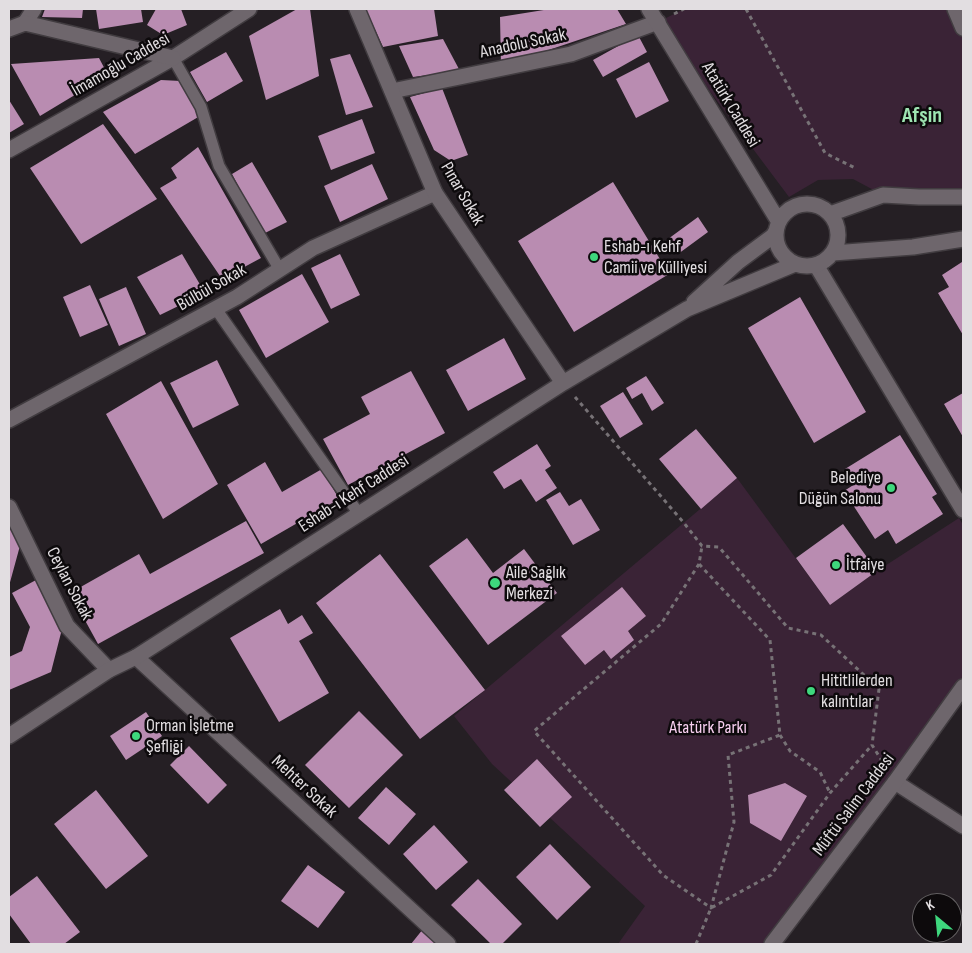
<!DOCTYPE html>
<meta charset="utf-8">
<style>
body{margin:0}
#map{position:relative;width:972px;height:953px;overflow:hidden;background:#251f24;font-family:"Sofia Sans Condensed",sans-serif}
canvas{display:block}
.frame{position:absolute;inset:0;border:10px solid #e2dee1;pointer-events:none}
.north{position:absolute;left:912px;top:893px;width:50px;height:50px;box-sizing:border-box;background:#0d0a0c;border:1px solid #625f61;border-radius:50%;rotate:332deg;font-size:14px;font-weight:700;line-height:20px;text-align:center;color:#e2dee1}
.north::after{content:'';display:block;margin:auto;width:18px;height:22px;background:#3ed77d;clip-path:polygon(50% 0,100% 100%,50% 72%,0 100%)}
</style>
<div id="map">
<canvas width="972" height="953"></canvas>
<div class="frame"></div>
<div class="north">K</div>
</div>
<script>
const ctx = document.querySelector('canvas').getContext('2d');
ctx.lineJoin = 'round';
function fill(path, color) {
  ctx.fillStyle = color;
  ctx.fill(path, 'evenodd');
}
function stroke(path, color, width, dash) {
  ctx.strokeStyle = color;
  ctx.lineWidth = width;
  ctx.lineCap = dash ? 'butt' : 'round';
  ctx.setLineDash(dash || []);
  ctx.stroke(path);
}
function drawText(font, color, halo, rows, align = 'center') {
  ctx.font = font + ' "Sofia Sans Condensed",sans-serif';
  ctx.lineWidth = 5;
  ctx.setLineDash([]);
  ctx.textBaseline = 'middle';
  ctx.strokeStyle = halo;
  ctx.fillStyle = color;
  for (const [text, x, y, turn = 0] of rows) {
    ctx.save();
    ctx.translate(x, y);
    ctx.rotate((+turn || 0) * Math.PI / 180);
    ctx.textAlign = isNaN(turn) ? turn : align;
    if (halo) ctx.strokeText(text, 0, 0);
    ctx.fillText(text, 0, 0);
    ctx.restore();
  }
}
fill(new Path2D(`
 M 684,9 L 955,9 L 963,28 L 963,197 L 883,195 L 853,179 L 818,180 L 789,197 L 658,22 Z
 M 737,478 L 830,605 L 877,571 L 959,518 L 963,525 L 963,687 L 772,944 L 618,944 L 645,906 L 492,764 L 454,716 Z`), '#3a2336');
fill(new Path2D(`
 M 45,9 L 83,9 L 82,18 L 42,17 Z
 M 96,9 L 141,9 L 143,22 L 99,29 Z
 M 156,9 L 181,9 L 187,25 L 163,35 L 147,25 Z
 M 297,9 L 310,9 L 319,76 L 266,100 L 249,36 Z
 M 371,9 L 434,9 L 438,36 L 383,47 L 366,10 Z
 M 550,9 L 617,9 L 626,24 L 501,66 L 500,17 Z
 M 638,35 L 647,52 L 603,77 L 593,60 Z
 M 443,39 L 460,71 L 413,77 L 399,46 Z
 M 226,52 L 243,81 L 207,102 L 190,72 Z
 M 350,54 L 373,107 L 346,115 L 330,59 Z
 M 99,58 L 108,75 L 40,116 L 11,64 Z
 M 649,62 L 669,101 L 636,118 L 616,79 Z
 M 161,80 L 181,81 L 200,116 L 135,154 L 103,112 Z
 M 442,88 L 468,155 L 451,161 L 434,150 L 410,97 Z
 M 9,100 L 24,124 L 9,133 Z
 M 362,119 L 375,153 L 331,170 L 318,136 Z
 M 103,124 L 157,199 L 81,244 L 30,168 Z
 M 198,147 L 261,258 L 222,279 L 160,188 L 177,178 L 171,168 Z
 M 252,162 L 287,222 L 263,234 L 232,174 Z
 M 372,164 L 388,199 L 340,222 L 324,186 Z
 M 613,182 L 669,274 L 574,332 L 518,241 Z
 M 698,217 L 708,232 L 678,254 L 668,239 Z
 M 182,254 L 205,293 L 160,315 L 137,277 Z
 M 340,254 L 360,295 L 331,309 L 311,268 Z
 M 962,262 L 963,264 L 963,335 L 938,293 L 949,287 L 942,275 Z
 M 302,274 L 329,322 L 266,358 L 239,310 Z
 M 90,285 L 108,325 L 80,337 L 63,297 Z
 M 126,287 L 146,334 L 119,346 L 99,299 Z
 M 800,297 L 866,412 L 814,443 L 748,328 Z
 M 504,338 L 526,379 L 468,411 L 446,370 Z
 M 217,360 L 239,405 L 193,428 L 170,383 Z
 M 411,371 L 445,433 L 348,485 L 323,439 L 370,414 L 361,397 Z
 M 646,376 L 664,403 L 652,411 L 642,393 L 632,399 L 626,388 Z
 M 161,381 L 218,484 L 163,519 L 106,414 Z
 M 623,392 L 643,424 L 620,438 L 600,406 Z
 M 963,393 L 963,437 L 944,404 Z
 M 696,429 L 737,478 L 701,509 L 659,459 Z
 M 900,435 L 937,494 L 932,497 L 943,514 L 896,544 L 888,530 L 875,539 L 844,491 L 855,484 L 845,469 Z
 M 537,444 L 551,466 L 545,470 L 557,488 L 536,502 L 521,479 L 504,489 L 493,472 Z
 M 265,462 L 282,492 L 322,469 L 339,499 L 261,544 L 227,485 Z
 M 560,492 L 569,506 L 581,499 L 600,530 L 573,545 L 546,500 Z
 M 9,516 L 21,542 L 9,586 Z
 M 246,521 L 264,553 L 98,644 L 70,593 L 139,554 L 150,574 Z
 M 843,524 L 877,571 L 830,605 L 796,558 Z
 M 467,538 L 493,573 L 524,549 L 557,593 L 488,645 L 429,566 Z
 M 380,554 L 485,690 L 420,739 L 316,603 Z
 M 36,580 L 62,629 L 51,672 L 9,690 L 9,657 L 22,651 L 30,627 L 12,593 Z
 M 622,587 L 646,616 L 628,631 L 634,640 L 611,659 L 604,650 L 585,665 L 561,636 Z
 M 280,609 L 288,624 L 302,615 L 313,633 L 299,641 L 329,693 L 279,722 L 230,638 Z
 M 359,711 L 403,755 L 349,808 L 305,765 Z
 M 146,712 L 162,736 L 126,760 L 110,736 Z
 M 189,746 L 227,785 L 208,804 L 170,765 Z
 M 537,759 L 572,797 L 540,827 L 504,790 Z
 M 785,783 L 807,796 L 781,841 L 750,823 L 748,795 Z
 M 386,787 L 416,814 L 389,845 L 358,818 Z
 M 96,790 L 148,856 L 106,889 L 54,824 Z
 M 434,825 L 468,862 L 436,890 L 403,854 Z
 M 550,844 L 591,887 L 557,920 L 516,877 Z
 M 308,865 L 345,892 L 318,928 L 281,901 Z
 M 37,876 L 80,932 L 64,944 L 31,944 L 9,914 L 9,897 Z
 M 478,879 L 522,924 L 502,944 L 491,944 L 451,905 Z
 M 423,929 L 443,944 L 411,944 Z`), '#b98cb1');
const lane = new Path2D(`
 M 173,58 L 201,107 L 219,166 L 280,270
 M 216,309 L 359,514`);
const street = new Path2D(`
 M 25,23 L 34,9
 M 392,91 L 571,54 L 658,22
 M 9,150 L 173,58 L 249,9
 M 816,265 L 963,510
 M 9,420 L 237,297 L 313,248 L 435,193
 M 9,507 L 67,626 L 109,670
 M 136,657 L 448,944
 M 895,782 L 963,826`);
const secondary = new Path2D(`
 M 357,9 L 435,193 L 563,383
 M 649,9 L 779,222
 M 955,9 L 963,28
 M 9,29 L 25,23 L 173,58
 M776 235a31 31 0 1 1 62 0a31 31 0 1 1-62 0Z
 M 830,214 L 883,195 L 919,197 L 963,197
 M 833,253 L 913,247 L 963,239
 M 694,302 L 738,262 L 773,236 L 776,231
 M 9,736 L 109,670 L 136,657 L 563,383 L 687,309 L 795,264
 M 772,944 L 895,782 L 963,687`);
stroke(lane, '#413c40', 14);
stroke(street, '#413c40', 18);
stroke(secondary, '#413c40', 18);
stroke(new Path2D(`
 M 746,9 L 825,153 L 857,169
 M 674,14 L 684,9
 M 575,397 L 684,523 L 702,546 L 719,547 L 788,628 L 821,635 L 879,689 L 872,745 L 884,764
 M 699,564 L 661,624 L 534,731 L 663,875 L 711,908 L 734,822 L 728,755 L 780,735 L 770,640 L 699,564 L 702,546
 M 780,735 L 790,751 L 820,772 L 830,793
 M 696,944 L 711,908 L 771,875 L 830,793 L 872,745`), '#777276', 3, [4, 4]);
stroke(lane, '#6e666c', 11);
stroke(street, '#6e666c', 15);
stroke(secondary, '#6e666c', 15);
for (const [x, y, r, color] of [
 [594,257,5,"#3ed77d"],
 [891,488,5,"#3ed77d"],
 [836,565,5,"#3ed77d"],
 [495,583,6,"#3ed77d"],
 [811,691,5,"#3ed77d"],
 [136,736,5,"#3ed77d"]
]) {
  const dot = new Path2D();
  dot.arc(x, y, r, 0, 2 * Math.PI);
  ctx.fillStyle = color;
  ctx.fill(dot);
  stroke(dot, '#0d0a0c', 2);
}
drawText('18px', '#e2dee1', '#0d0a0c', [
 ["Anadolu Sokak",523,44,-12],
 ["İmamoğlu Caddesi",121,65,-30],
 ["Atatürk Caddesi",730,105,59],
 ["Pınar Sokak",462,194,60],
 ["Bülbül Sokak",212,288,-30],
 ["Eshab-ı Kehf Caddesi",354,494,-33],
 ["Ceylan Sokak",69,584,62],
 ["Mehter Sokak",304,787,43],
 ["Müftü Salim Caddesi",854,805,-53]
]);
drawText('18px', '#e2dee1', '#0d0a0c', [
 ["Eshab-ı Kehf",604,247],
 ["Camii ve Külliyesi",604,268],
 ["Belediye",881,478,"right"],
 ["Düğün Salonu",881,499,"right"],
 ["İtfaiye",846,565],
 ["Aile Sağlık",506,573],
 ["Merkezi",506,594],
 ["Hititlilerden",821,681],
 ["kalıntılar",821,702],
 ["Orman İşletme",146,726],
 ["Şefliği",146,747]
], 'left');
drawText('18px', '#f8cff0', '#0d0a0c', [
 ["Atatürk Parkı",708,728]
]);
drawText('bold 22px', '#9ee5b2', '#0d0a0c', [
 ["Afşin",922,116]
]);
</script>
